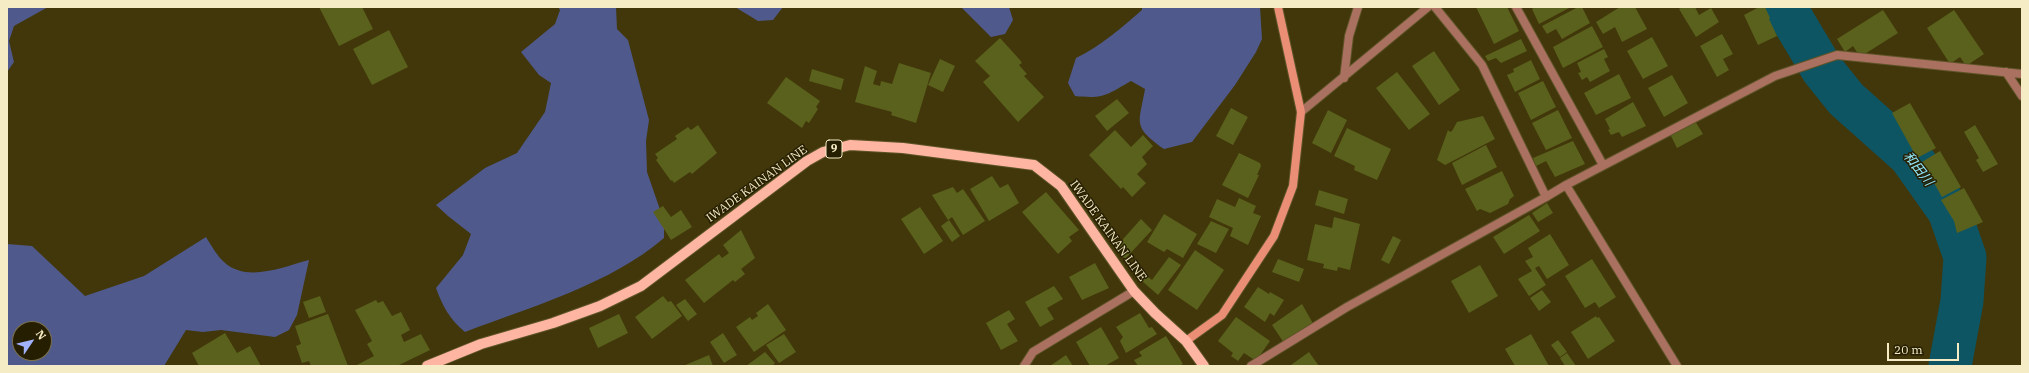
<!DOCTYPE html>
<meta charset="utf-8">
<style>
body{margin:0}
#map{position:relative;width:2029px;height:373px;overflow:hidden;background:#41370a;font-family:"IBM Plex Serif",serif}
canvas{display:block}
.frame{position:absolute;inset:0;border:8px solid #f5ebc4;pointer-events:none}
.north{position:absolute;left:12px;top:321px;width:40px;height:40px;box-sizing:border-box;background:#261e00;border:1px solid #79704e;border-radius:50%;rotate:55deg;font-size:11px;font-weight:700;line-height:16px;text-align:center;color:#f5ebc4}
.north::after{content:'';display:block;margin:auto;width:14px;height:18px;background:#a3b2fd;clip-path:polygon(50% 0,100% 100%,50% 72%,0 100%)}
.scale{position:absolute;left:1887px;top:343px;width:72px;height:18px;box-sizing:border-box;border:2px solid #f5ebc4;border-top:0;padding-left:5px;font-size:12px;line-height:14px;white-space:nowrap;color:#f5ebc4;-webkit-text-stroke:3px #261e00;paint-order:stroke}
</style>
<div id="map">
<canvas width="2029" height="373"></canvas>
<div class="frame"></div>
<div class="north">N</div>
<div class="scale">20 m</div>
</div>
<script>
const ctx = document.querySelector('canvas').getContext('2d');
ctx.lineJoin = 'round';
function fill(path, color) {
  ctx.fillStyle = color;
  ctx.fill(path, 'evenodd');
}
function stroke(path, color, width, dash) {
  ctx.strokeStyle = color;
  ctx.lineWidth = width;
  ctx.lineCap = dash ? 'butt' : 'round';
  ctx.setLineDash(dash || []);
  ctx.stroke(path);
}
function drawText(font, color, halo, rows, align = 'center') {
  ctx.font = font + ' "IBM Plex Serif","Noto Sans JP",serif';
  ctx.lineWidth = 3;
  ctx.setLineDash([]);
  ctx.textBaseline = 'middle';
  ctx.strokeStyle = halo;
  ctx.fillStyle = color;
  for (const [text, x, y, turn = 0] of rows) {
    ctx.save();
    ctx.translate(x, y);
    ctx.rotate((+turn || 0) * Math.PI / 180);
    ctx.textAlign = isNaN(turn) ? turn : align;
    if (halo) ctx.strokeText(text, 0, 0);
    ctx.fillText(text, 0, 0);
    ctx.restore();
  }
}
fill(new Path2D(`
 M 7,7 L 48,7 L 14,26 L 9,41 L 14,62 L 7,72 Z
 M 558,7 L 616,7 L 617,29 L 628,40 L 649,120 L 646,141 L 647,172 L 664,221 L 664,238 C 611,284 530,307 465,332 C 450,320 442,305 436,288 L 463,255 L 471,234 L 448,216 L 436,205 L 485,168 L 517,153 L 545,112 L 551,83 L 539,75 L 521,52 L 555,24 L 560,10 Z
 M 735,7 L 783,7 L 773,20 L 758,21 Z
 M 961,7 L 1009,7 L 1013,20 L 1005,34 L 991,37 Z
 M 1142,7 L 1260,7 L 1262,39 L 1256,52 L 1235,85 L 1192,142 L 1164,149 C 1132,126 1139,124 1145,89 L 1131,81 C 1106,95 1105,99 1075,96 L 1068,83 L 1076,58 C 1101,46 1121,28 1142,10 Z
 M 206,237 C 211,245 217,256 224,262 C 247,283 282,267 309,260 L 297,315 L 289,330 L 275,337 L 221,330 L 203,332 L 186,330 L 164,366 L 7,366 L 7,244 L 32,246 L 85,296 L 144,276 ZM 20,329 L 44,329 L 44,353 L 20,353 Z`), '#50598c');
stroke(new Path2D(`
 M 1785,7 L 1822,69 L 1846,99 L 1910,156 L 1949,211 L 1965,257 L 1962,301 L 1950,366`), '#0e5564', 43);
fill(new Path2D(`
 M 319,7 L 362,7 L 373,29 L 339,46 Z
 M 1476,7 L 1507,7 L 1519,31 L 1494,44 Z
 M 1535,7 L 1571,7 L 1539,24 L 1532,9 Z
 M 1578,7 L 1582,7 L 1590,23 L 1562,39 L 1556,29 L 1547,34 L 1542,26 Z
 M 1620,7 L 1635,7 L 1647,29 L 1622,42 L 1615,27 L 1603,34 L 1596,22 Z
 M 1682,7 L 1695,7 L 1699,15 L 1711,8 L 1719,22 L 1696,37 L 1679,9 Z
 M 1759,7 L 1765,7 L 1770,18 L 1769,19 L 1777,36 L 1758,45 L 1744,15 Z
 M 1883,10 L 1898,33 L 1860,57 L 1853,46 L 1845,52 L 1837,39 Z
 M 1954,10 L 1984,54 L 1966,66 L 1960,57 L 1950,64 L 1927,28 Z
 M 1592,26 L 1603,47 L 1563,68 L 1553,47 Z
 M 389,30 L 408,67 L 372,85 L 353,49 Z
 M 1722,34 L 1733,54 L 1723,59 L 1729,70 L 1717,77 L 1700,46 Z
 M 1652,37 L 1668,66 L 1643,79 L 1627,51 Z
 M 1000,38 L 1020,60 L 1022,63 L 1019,65 L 1027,74 L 1024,76 L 1044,97 L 1018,122 L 983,82 L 990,76 L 975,61 Z
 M 1521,39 L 1527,51 L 1501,63 L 1496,58 L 1488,61 L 1485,56 Z
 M 1604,49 L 1608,57 L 1604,59 L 1610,71 L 1590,82 L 1587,77 L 1582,80 L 1578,73 L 1581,72 L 1577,63 Z
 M 1434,51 L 1460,90 L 1439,105 L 1412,66 Z
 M 940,59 L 955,66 L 943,92 L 928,85 Z
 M 1531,60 L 1540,79 L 1515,92 L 1507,75 L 1514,72 L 1513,69 Z
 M 899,63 L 931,73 L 916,123 L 891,115 L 892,112 L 855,102 L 865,66 L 877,71 L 873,84 L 880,86 L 881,81 L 892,84 Z
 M 812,69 L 844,79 L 841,90 L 809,81 Z
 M 1397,72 L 1430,114 L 1409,130 L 1376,88 Z
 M 1619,74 L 1631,98 L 1596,115 L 1584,93 Z
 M 1672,75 L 1688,103 L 1664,117 L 1648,88 Z
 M 786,77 L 820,101 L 816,107 L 818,109 L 809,123 L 806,121 L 802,128 L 767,103 Z
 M 1543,81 L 1556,107 L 1531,120 L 1518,93 Z
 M 1117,99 L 1129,113 L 1107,131 L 1095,116 Z
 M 1633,102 L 1646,126 L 1622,137 L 1619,132 L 1611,135 L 1608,130 L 1610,129 L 1605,119 Z
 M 1910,103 L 1936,148 L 1917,158 L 1892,113 Z
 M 1231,108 L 1248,117 L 1233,145 L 1216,136 Z
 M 1328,110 L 1347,120 L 1331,153 L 1312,143 Z
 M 1558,110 L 1572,138 L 1546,150 L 1532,123 Z
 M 1483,116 L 1495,139 L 1445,165 L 1437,160 L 1448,130 L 1450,132 L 1452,131 L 1457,122 Z
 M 1695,121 L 1703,134 L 1677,148 L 1670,134 Z
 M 698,125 L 717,153 L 692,174 L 690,172 L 674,183 L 672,180 L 671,181 L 656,160 L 658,158 L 655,154 L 677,139 L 675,136 L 688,127 L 691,130 Z
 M 1975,125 L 1998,164 L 1983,172 L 1976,160 L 1979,158 L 1964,132 Z
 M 1347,128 L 1391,149 L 1377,180 L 1354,170 L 1355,166 L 1334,156 Z
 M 1115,130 L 1131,147 L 1143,135 L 1153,146 L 1142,157 L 1147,164 L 1137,174 L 1146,183 L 1132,197 L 1123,187 L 1121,189 L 1089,155 Z
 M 1573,141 L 1585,164 L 1555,177 L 1546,161 L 1536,166 L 1533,158 Z
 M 1486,145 L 1497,167 L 1462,185 L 1452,163 Z
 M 1940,151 L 1961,187 L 1942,197 L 1922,162 Z
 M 1239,153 L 1260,163 L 1261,166 L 1257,175 L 1259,175 L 1248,198 L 1222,185 Z
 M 1502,171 L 1514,196 L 1510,199 L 1508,204 L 1490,213 L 1480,209 L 1477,211 L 1465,189 Z
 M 992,176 L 1000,188 L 1008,184 L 1019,203 L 989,221 L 970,189 Z
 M 953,187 L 957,193 L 963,189 L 985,221 L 963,235 L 952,217 L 948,220 L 932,195 Z
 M 1964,188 L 1983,222 L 1957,233 L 1954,221 L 1941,200 Z
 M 1319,190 L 1348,199 L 1344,214 L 1315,205 Z
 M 1046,192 L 1079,230 L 1069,237 L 1072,241 L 1058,254 L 1022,212 Z
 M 1239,198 L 1256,206 L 1253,213 L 1261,216 L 1248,245 L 1230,236 L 1233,228 L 1209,217 L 1217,199 L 1235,207 Z
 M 1547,203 L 1553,213 L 1538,222 L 1532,213 Z
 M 663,206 L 671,217 L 681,210 L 692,227 L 671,240 L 653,212 Z
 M 920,207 L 943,241 L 924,254 L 901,219 Z
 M 1164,214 L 1197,234 L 1183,258 L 1167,249 L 1164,252 L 1147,242 Z
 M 1529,215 L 1540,231 L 1504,254 L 1493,237 Z
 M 1334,217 L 1360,224 L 1350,270 L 1338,267 L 1337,271 L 1323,268 L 1324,264 L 1307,260 L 1315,224 L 1332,228 Z
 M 1141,219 L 1152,230 L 1125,259 L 1116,247 Z
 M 949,220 L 960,236 L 952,242 L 941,226 Z
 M 1211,221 L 1229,229 L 1216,253 L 1197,244 Z
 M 741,230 L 755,258 L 741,269 L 745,274 L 735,282 L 733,280 L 704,303 L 685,280 L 719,254 L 722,258 L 729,253 L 723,245 Z
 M 1550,234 L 1569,265 L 1547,279 L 1539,266 L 1535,268 L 1546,285 L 1529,296 L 1518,279 L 1532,271 L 1525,261 L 1533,257 L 1528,248 Z
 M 1393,236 L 1401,240 L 1389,264 L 1381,260 Z
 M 1195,250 L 1224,270 L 1197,310 L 1168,290 Z
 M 1169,257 L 1181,265 L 1158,295 L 1142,281 L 1147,276 L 1152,280 Z
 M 1278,259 L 1304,269 L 1299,282 L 1272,272 Z
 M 1592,259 L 1616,297 L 1599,308 L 1595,302 L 1585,308 L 1565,276 Z
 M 1095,263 L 1109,288 L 1082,300 L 1069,277 Z
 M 1480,265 L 1498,296 L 1469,313 L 1451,281 Z
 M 1054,286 L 1063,299 L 1047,308 L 1054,319 L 1040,327 L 1025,302 Z
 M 1258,287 L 1269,294 L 1270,292 L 1284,300 L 1274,316 L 1270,313 L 1265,322 L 1244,307 Z
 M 1542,290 L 1551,302 L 1539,311 L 1530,298 Z
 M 320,296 L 326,312 L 309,318 L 303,302 Z
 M 663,296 L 668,302 L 671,301 L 682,316 L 652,339 L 635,317 Z
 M 685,299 L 697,314 L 688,321 L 676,305 Z
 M 376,300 L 378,303 L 383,301 L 392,316 L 401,312 L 410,330 L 401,335 L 404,342 L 421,334 L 430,350 L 397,366 L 355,366 L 374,356 L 367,344 L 372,341 L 355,310 Z
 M 768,304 L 786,330 L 754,352 L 736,327 L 750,317 L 752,320 L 758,316 L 756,313 Z
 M 1302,304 L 1315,327 L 1286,346 L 1272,325 Z
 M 1009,310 L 1015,319 L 1007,324 L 1018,341 L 1001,350 L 986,323 Z
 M 1140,313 L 1149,328 L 1152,327 L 1157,334 L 1126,353 L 1120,341 L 1123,337 L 1116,327 Z
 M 328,314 L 348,366 L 311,366 L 309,361 L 302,363 L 296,346 L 301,344 L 295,326 Z
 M 619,314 L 628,333 L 598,348 L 589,328 Z
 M 1596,316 L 1597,318 L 1599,317 L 1615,341 L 1588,359 L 1571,332 Z
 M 1236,317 L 1270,341 L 1256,361 L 1244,353 L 1238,361 L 1231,356 L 1233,353 L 1218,341 Z
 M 1101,327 L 1119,358 L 1105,366 L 1090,366 L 1076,342 Z
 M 225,333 L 237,353 L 250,346 L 261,366 L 199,366 L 192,353 Z
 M 723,333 L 737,355 L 724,363 L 710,342 Z
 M 784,334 L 796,352 L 779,363 L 766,345 Z
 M 1531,334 L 1549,366 L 1515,366 L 1505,349 Z
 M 1166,336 L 1183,364 L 1179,366 L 1138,366 L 1134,360 L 1142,356 L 1139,352 Z
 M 1558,340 L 1567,352 L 1560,357 L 1551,345 Z
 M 765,352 L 775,363 L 772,366 L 746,366 Z
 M 1309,352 L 1319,366 L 1292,366 L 1291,365 Z
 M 1567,353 L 1576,366 L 1565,366 L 1560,358 Z
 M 709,355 L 713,366 L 683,366 Z
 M 1066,355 L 1073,366 L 1050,366 Z`), '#5a611c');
const lane = new Path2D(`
 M 1344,78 L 1349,36 L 1358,7
 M 1251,366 L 1347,307 L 1546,197`);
const street = new Path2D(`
 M 1435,7 L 1482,65 L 1546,197 L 1566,185 L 1775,76 L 1837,55 L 2022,74
 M 1516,7 L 1603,165
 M 2006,72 L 2022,96
 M 1301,112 L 1428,7
 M 1566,185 L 1677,366
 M 1024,366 L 1033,352 L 1134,291`);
const secondary = new Path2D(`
 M 1186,341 L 1222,315 L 1274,236 L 1293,186 L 1301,112 L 1278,7`);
const primary = new Path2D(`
 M 427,366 L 481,344 L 553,323 L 600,306 L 641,286 L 807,161 L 823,152 L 850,145 L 903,148 L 1034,165 L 1061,186 L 1134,291 L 1155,313 L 1186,341 L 1204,366`);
stroke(lane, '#5e5428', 10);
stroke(street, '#5e5428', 10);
stroke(secondary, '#5e5428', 10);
stroke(primary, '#5e5428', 12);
stroke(lane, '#aa7060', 8);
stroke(street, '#aa7060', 8);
stroke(secondary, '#ea8e76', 8);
stroke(primary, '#feb5a2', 10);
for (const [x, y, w] of [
 [834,149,16]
]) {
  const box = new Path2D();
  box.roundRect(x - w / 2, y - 9, w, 18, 3);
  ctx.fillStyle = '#261e00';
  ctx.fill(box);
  stroke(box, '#f5ebc4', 1);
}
drawText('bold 11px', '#f5ebc4', null, [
 ["9",834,149]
]);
drawText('12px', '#f5ebc4', '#261e00', [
 ["IWADE KAINAN LINE",757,184,-36],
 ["IWADE KAINAN LINE",1108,231,54]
]);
drawText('italic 13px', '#91e6fb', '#261e00', [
 ["和田川",1918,169,52]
]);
</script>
